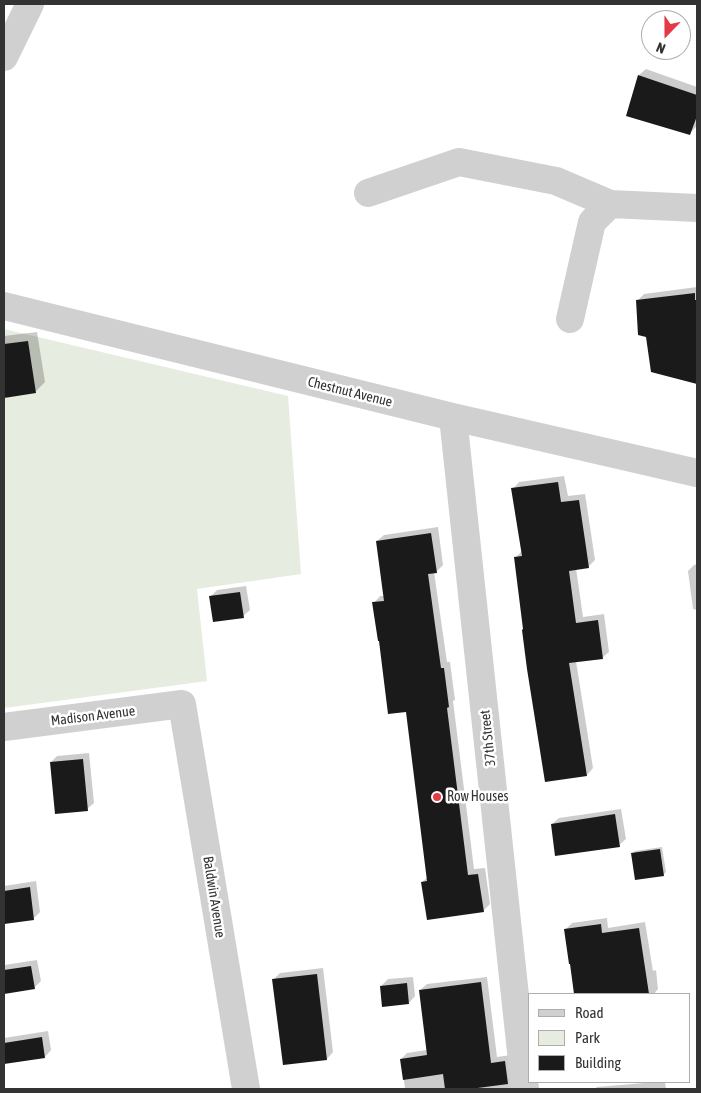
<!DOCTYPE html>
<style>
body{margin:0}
#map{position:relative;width:701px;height:1093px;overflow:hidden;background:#fff;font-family:"Asap Condensed",sans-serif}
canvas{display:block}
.frame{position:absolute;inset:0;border:5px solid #333;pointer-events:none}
.legend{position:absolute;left:528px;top:993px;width:162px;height:90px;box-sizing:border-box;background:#fff;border:1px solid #adadad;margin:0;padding:6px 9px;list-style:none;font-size:15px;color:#333}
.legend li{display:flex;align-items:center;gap:10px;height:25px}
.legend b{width:25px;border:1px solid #adadad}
.north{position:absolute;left:641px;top:10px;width:50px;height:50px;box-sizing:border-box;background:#fff;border:1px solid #adadad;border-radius:50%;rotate:202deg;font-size:14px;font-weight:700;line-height:20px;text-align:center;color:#333}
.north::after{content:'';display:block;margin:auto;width:18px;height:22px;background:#e63946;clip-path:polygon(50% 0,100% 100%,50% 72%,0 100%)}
</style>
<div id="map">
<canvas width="701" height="1093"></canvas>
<div class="frame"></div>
<ul class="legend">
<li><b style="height:6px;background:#d0d0d0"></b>Road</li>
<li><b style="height:14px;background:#e6ecdf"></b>Park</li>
<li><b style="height:14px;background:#1a1a1a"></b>Building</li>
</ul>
<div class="north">N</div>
</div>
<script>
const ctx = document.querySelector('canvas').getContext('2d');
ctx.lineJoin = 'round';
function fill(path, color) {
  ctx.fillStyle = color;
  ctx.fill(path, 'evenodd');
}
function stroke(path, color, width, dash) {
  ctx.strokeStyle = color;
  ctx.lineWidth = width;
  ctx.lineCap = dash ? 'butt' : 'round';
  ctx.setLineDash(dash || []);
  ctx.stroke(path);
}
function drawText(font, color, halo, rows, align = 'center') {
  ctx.font = font + ' "Asap Condensed",sans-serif';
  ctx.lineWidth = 5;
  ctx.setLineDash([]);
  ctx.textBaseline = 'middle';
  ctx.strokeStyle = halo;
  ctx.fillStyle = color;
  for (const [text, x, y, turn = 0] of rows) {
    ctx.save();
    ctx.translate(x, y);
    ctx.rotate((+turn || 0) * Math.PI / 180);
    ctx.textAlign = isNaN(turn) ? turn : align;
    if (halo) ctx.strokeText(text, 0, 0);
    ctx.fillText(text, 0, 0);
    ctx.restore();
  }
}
fill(new Path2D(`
 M 4,329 L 288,396 L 301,574 L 197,589 L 207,681 L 4,708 Z`), '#e6ecdf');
fill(new Path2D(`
 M 646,69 L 697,87 L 697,124 L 696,127 L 690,133 L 639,75 Z
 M 697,287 L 697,382 L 652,371 L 648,336 L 637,301 L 644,294 Z
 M 37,332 L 45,382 L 35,392 L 4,397 L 4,336 Z
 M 564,476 L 568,496 L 585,494 L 592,540 L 595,560 L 588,567 L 576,568 L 583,617 L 604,614 L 609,652 L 602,658 L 576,661 L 593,768 L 587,775 L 515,558 L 522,551 L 513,489 L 519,482 Z
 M 438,527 L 443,565 L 436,572 L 434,572 L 447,662 L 450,662 L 455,700 L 453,701 L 474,869 L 485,868 L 490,904 L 483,911 L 422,882 L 428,877 L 407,711 L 374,603 L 380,596 L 385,596 L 377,541 L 384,535 Z
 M 697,564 L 697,610 L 693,609 L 688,571 L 694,565 Z
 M 246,586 L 250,610 L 243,616 L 211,596 L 217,590 Z
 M 89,753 L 94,803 L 87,809 L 51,762 L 57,756 Z
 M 621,809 L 626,839 L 619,845 L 552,824 L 559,818 Z
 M 662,847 L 666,872 L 663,875 L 632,854 L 635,851 Z
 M 36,881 L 40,912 L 33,919 L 4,922 L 4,886 Z
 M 607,918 L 608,928 L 645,922 L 653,971 L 656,970 L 658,989 L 654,994 L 575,994 L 571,962 L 565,930 L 572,923 Z
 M 37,960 L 41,981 L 34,988 L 4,993 L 4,965 Z
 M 323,968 L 333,1052 L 327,1059 L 284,1064 L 273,980 L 280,973 Z
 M 413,977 L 415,996 L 409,1003 L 381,986 L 388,979 Z
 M 487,977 L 497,1057 L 511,1055 L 516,1089 L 372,1089 L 405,1088 L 401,1059 L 407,1053 L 427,1050 L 420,990 L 427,984 Z
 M 48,1031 L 51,1050 L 45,1057 L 4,1063 L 4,1038 Z
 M 656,1082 L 665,1082 L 666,1089 L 595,1089 L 597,1087 Z`), '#0003');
fill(new Path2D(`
 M 638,75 L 697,95 L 697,116 L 690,135 L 626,116 Z
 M 695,293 L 695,300 L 697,300 L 697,384 L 651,372 L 646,337 L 638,335 L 636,300 Z
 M 28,341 L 36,393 L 4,398 L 4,344 Z
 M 558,482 L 561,502 L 579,500 L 586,547 L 589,568 L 569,571 L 576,623 L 598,620 L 603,659 L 569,663 L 587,776 L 545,782 L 527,669 L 522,630 L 523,629 L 514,557 L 522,556 L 511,488 Z
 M 431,533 L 437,573 L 428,574 L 441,668 L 444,668 L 449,707 L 447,708 L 468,875 L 478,874 L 484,912 L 427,920 L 421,882 L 427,881 L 406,712 L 388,714 L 379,641 L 378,641 L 372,602 L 384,601 L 376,541 Z
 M 240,592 L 244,618 L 213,622 L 209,596 Z
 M 83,759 L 88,811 L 55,814 L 50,762 Z
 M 615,814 L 620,847 L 555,856 L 551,824 Z
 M 660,849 L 664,876 L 635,880 L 631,853 Z
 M 30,887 L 34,920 L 4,924 L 4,891 Z
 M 601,924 L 602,933 L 639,928 L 649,994 L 574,994 L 570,964 L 569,964 L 564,929 Z
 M 31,966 L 35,989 L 4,994 L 4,970 Z
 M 317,974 L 327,1060 L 283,1065 L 272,979 Z
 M 481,982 L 491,1063 L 505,1061 L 508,1084 L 470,1089 L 445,1089 L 443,1074 L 403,1080 L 400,1059 L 427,1055 L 419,990 Z
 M 407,983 L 409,1004 L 382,1007 L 380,986 Z
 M 42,1037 L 45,1058 L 4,1064 L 4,1043 Z`), '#1a1a1a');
stroke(new Path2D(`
 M 4,57 L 30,4
 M 368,193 L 459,162 L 556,181 L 610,204
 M 4,306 L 453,417 L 697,473
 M 570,319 L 592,222 L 610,204 L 697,208
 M 453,417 L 525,1089
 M 4,727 L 182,704 L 246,1089`), '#d0d0d0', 28);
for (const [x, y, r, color] of [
 [437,797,5,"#e63946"]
]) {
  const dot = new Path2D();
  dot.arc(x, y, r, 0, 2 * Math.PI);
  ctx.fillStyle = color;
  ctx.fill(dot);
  stroke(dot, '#fff', 2);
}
drawText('14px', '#333', '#fff', [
 ["Chestnut Avenue",350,392,14],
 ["Madison Avenue",93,716,-7],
 ["37th Street",488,738,-96],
 ["Baldwin Avenue",214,897,81]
]);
drawText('14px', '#333', '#fff', [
 ["Row Houses",447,797]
], 'left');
</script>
